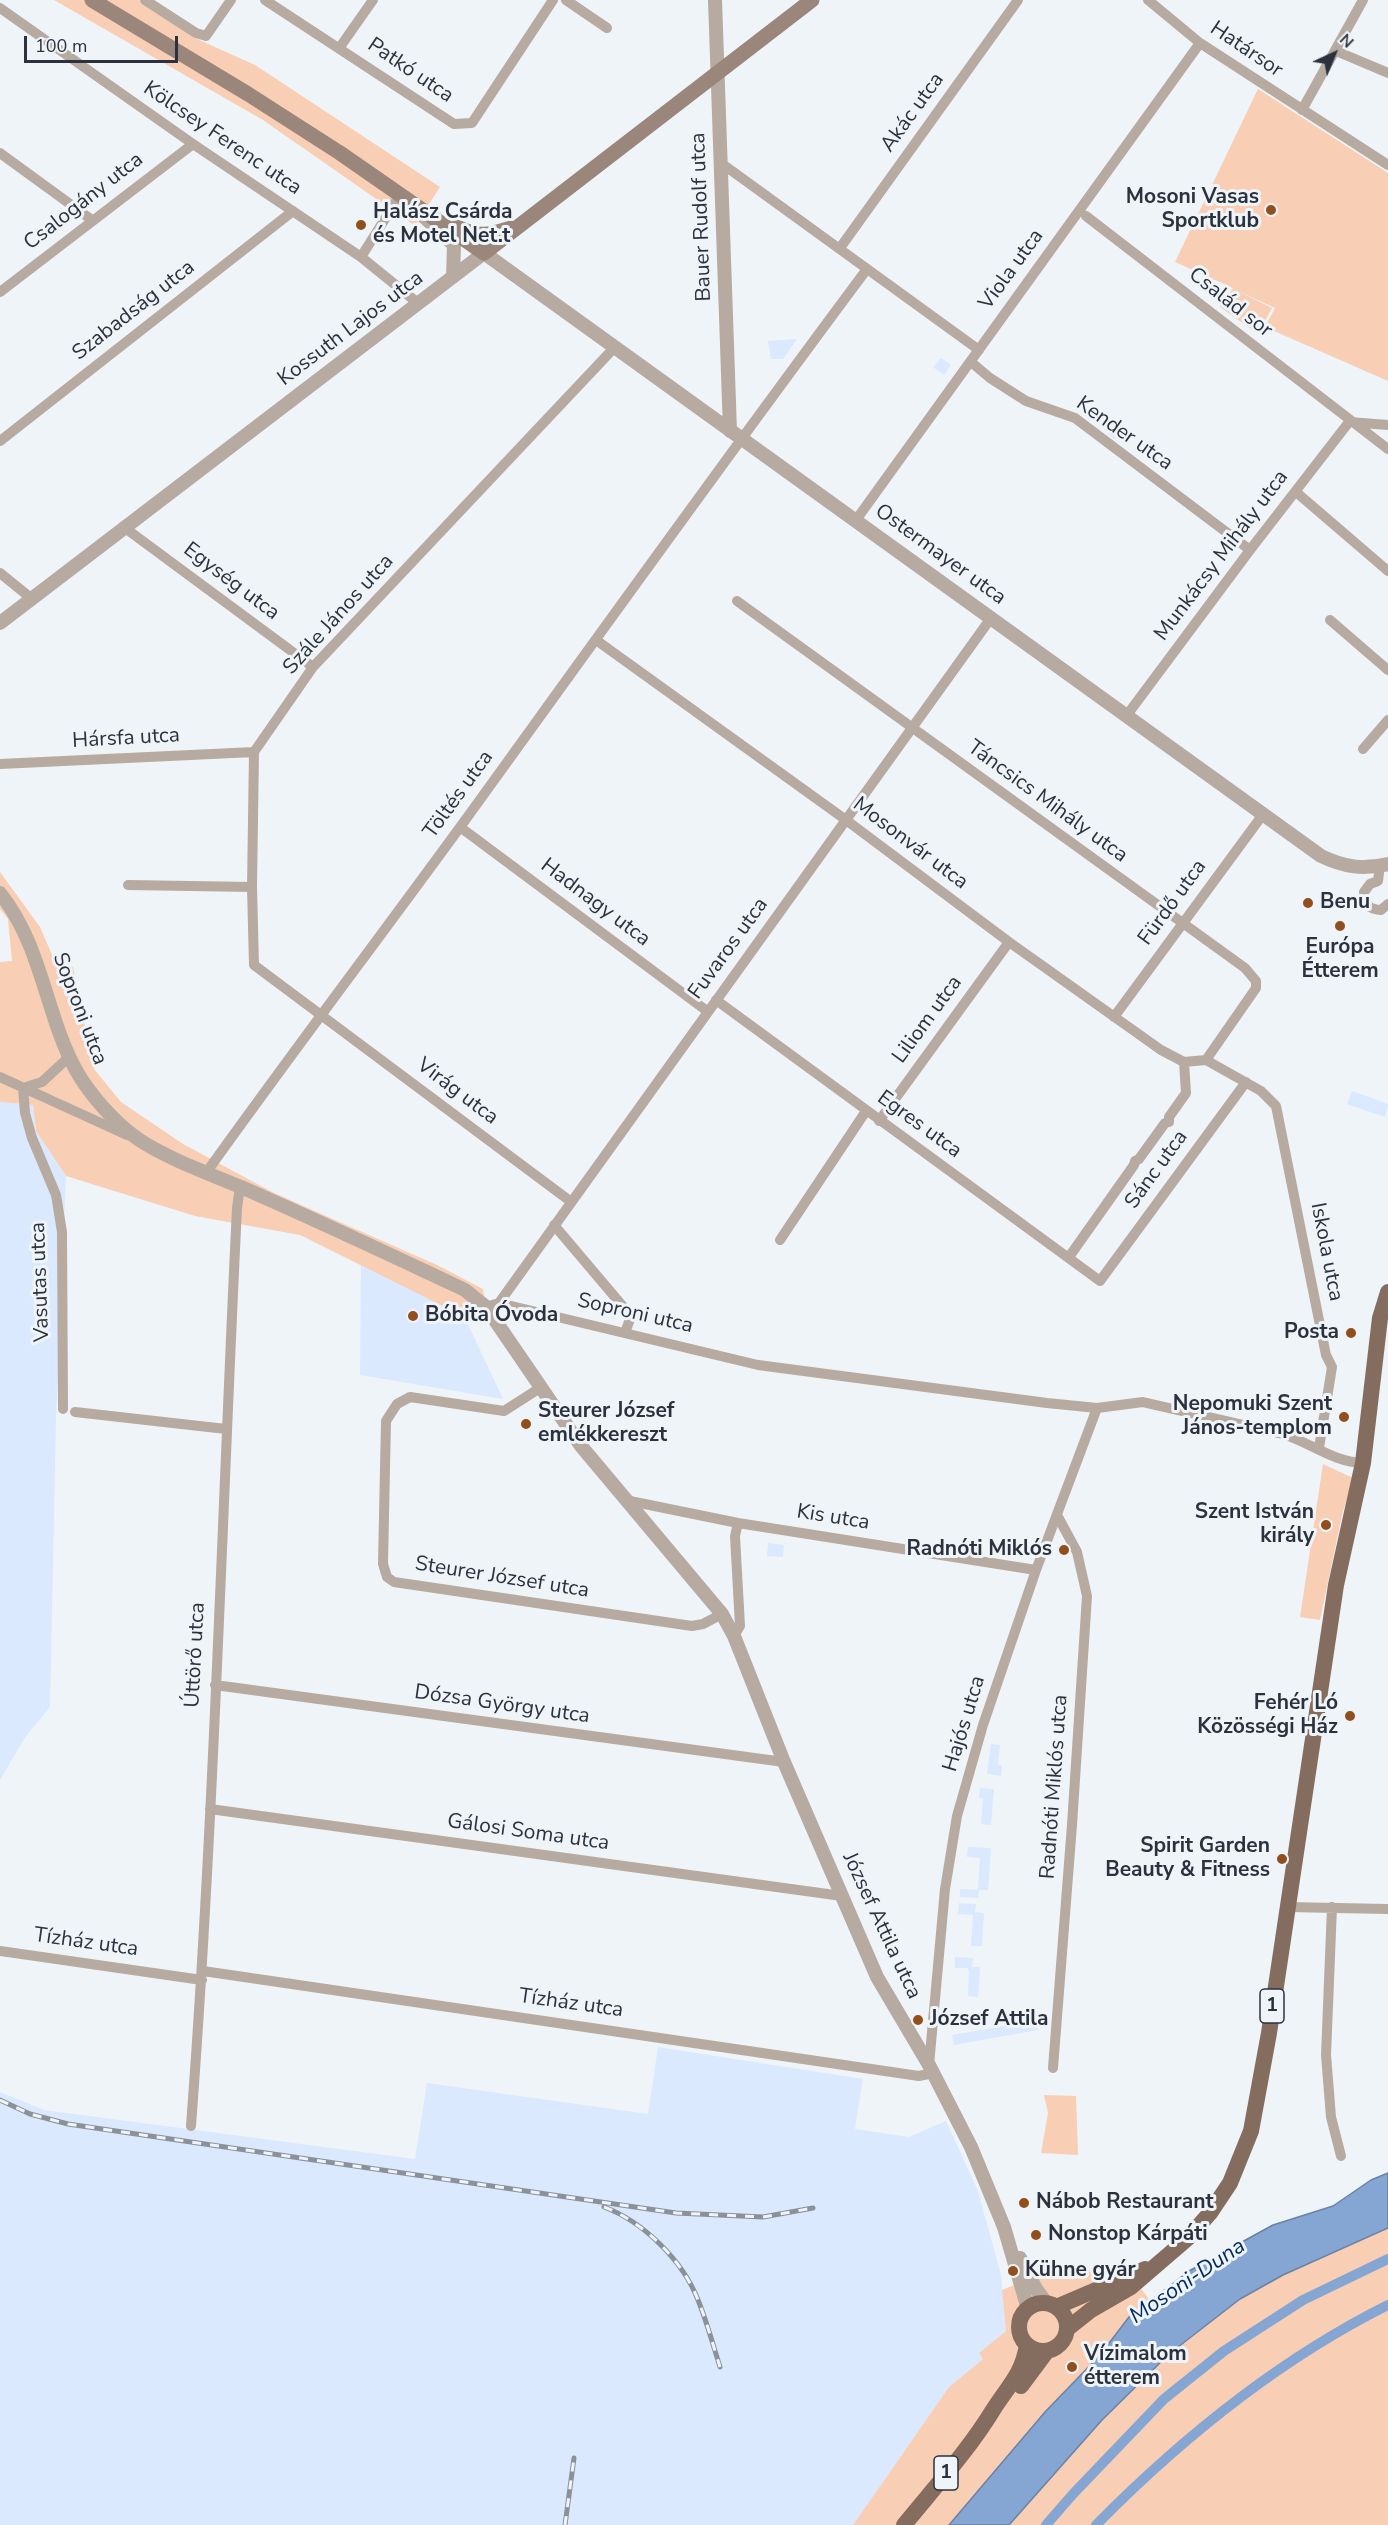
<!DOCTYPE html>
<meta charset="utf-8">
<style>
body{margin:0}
#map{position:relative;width:1388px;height:2525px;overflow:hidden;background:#eff4f9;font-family:"Nunito Sans",sans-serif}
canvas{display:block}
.north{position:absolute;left:1304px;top:24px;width:60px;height:60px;-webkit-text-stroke:4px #eff4f9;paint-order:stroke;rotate:44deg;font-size:16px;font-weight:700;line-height:24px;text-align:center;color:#2b323d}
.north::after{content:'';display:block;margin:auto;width:21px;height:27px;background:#2b323d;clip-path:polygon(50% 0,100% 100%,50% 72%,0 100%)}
.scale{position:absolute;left:24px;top:36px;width:154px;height:27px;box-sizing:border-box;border:3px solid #2b323d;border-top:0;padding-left:8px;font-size:18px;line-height:21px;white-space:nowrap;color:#2b323d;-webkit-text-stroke:4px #eff4f9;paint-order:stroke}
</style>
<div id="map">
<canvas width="1388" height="2525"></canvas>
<div class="north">N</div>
<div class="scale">100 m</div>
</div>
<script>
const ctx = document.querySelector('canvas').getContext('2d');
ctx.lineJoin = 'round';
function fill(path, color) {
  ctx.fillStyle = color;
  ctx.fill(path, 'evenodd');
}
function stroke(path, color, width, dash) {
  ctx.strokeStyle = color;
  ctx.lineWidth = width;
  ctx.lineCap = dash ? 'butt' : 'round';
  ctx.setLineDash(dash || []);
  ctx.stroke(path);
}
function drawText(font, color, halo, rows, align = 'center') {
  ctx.font = font + ' "Nunito Sans",sans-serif';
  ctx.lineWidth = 6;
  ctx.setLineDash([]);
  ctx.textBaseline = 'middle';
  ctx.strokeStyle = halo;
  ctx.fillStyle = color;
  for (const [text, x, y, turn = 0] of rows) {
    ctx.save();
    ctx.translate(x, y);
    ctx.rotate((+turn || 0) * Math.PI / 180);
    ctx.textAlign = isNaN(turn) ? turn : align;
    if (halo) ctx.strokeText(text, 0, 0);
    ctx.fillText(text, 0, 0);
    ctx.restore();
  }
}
fill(new Path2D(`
 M 797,339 L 783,359 L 771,359 L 768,341 Z
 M 941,358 L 951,365 L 944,375 L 933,367 Z
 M 1116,421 L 1123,427 L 1114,439 L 1107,433 Z
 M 1352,1091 L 1388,1104 L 1385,1117 L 1347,1104 Z
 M 0,1102 L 33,1105 L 36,1131 L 66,1176 L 56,1419 L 50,1707 L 26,1736 L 0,1780 Z
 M 361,1261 L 458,1303 L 503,1399 L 360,1375 Z
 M 768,1543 L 784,1545 L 783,1557 L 767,1556 Z
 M 991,1744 L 1000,1745 L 998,1765 L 1002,1766 L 1001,1776 L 987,1774 Z
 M 980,1788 L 994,1789 L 991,1825 L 981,1824 L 983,1799 L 979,1798 Z
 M 968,1847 L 991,1848 L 988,1890 L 979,1890 L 978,1898 L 960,1897 L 960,1889 L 978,1890 L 980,1858 L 967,1857 Z
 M 959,1903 L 976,1904 L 975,1912 L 984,1913 L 982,1946 L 971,1946 L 973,1915 L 958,1914 Z
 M 955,1957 L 973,1958 L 972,1967 L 980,1967 L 978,1997 L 968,1996 L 969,1971 L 967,1968 L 955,1968 Z
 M 1036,2020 L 1038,2030 L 954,2045 L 952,2035 Z
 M 658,2047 L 863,2079 L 855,2129 L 909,2137 L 946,2121 L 978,2191 L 1001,2275 L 1006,2331 L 979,2353 L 983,2359 L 949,2387 L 853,2525 L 0,2525 L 0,2092 L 44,2110 L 415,2159 L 427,2083 L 648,2114 Z`), '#dae9fd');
fill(new Path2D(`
 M 54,0 L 139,0 L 195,38 L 255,65 L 440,187 L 415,226 L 263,120 Z
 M 1258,89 L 1388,173 L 1388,381 L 1265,327 L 1275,308 L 1236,290 L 1272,308 L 1258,334 L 1220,307 L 1233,288 L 1175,262 Z
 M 0,872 L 40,927 L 59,971 L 73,967 L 94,1069 L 121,1102 L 183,1144 L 274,1193 L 437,1265 L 483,1289 L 486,1307 L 463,1316 L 300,1235 L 195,1216 L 66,1176 L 36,1131 L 33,1105 L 0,1102 L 0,962 L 12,961 L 8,919 L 0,909 Z
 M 1323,1464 L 1353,1478 L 1342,1515 L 1320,1620 L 1300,1617 Z
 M 1044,2095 L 1076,2096 L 1078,2155 L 1041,2153 L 1048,2113 Z
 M 1388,2228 L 1388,2525 L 1009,2525 L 1102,2420 L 1169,2354 L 1240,2299 L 1283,2275 Z
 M 1124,2267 L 1150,2300 L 1129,2317 L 1100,2355 L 1045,2412 L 949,2525 L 853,2525 L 949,2387 L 983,2359 L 979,2353 L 1006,2331 L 1002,2290 L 1038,2275 Z`), '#f8ceb4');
const water = new Path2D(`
 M 1388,2173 L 1388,2228 L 1283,2275 L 1240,2299 L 1169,2354 L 1102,2420 L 1009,2525 L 949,2525 L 1045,2412 L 1100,2355 L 1129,2317 L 1189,2271 L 1273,2225 L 1333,2206 L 1371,2180 Z`);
fill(water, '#85a5d2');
stroke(water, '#6a82a5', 1.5);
stroke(new Path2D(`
 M 1046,2525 L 1073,2494 L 1164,2399 L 1224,2351 L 1303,2300 L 1388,2259
 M 1096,2525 C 1182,2438 1278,2360 1388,2305`), '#85a5d2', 10);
stroke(new Path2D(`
 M 145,0 L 196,33 L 206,36 L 231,0
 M 265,0 L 454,124 L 472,123 L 553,0
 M 566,0 L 607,28
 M 1148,0 L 1200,43 L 1388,165
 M 0,8 L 193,144 L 361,257 L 419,304
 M 340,47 L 373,0
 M 1336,51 L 1388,73
 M 1302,110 L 1363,0
 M 0,153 L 92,220
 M 721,163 L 979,350
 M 1086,216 L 1388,449
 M 840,248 L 1018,0
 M 361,257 L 400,195
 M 0,292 L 193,144
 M 971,362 L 990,378 L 1026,401 L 1075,418 L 1250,550
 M 1350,422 L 1388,425
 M 0,441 L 293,211
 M 1296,492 L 1388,571
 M 856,520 L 1200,43
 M 125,528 L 313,667
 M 0,573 L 32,599
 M 737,601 L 1245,968 L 1256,981 L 1256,988 L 1206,1060
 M 1330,620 L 1388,670
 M 596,640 L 846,820 L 1009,942 L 1161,1050 L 1184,1062 L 1206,1060
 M 1127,715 L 1250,550 L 1349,422
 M 1363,749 L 1388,720
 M 0,764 L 254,752
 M 460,827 L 707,1011
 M 1380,865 L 1378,881 L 1370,884 L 1364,892 C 1365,905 1368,909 1381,910 L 1388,904
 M 128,885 L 252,887
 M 716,1000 L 1100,1281 L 1246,1082
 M 1114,1017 L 1264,813
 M 1206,1060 L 1261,1091 L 1276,1106 L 1326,1355 L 1332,1367 L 1319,1448
 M 0,1077 L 127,1135
 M 23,1088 L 25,1113 L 32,1138 L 56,1195 L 62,1232 L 63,1409
 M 23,1088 L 42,1082 L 70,1056
 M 879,1121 L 1009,942
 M 206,1173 C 291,1054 380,937 466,819 C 599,635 731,451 867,269
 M 570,1201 L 254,965 L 252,887 L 254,752 L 313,667 L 614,348
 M 554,1225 L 631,1316 L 625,1333
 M 780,1240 L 866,1111
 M 1069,1257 L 1134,1165 L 1135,1161 L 1139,1159 L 1165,1123 L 1169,1122 L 1169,1117 L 1186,1093 L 1184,1062
 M 499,1303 L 991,618
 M 486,1307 L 499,1303 L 758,1365 L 1047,1403 L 1097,1408 L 1143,1402 L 1279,1433 C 1309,1441 1332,1462 1363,1463
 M 540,1388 L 504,1411 L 410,1397 L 397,1404 L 386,1421 L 383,1564 L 387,1577 L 394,1582 L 692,1626 L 703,1624 L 722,1614
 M 75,1412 L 226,1429
 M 625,1500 L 738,1523 L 1036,1570
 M 734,1636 L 740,1626 L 735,1536 L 738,1523
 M 215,1685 L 784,1762
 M 210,1809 L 842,1896
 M 1287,1907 L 1388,1909
 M 1332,1907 L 1326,2055 L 1331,2117 L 1341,2156
 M 0,1951 L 202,1980
 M 203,1971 L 919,2076 L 933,2073
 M 929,2065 L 945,1889 L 957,1816 L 983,1725 L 1036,1570 L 1097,1408
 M 1053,2068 L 1072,1825 L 1087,1596 L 1077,1552 L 1057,1515
 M 191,2126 C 214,1820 222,1514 237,1208 L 240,1187`), '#b7aaa1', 10);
stroke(new Path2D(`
 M 715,0 L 730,431
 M 424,217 L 454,245 L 453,277
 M 0,623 L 484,253 L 1321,856 C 1344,867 1363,870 1388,864
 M 0,893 C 43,947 45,1015 77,1072 C 91,1096 115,1123 138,1139 C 166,1158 210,1174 241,1187 C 316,1220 391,1255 465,1290 L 486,1307 L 581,1446 L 722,1614 L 734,1636 L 784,1762 L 877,1977 L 929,2065 L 971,2147 L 1004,2227 L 1028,2309
 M 1020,2258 L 1036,2289 L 1047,2304`), '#b7aaa1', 14);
stroke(new Path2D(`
 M 92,0 L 248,94 L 340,153 L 484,253 L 812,0
 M 457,227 C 480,238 488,235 511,228`), '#9a867a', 15);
stroke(new Path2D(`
 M1019 2327a24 24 0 1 1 48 0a24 24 0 1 1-48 0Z
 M 1056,2307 L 1145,2269
 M 1067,2329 L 1091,2310 L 1131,2287 L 1188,2238 L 1210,2213 L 1230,2183 L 1251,2131 L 1269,2033 L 1336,1585 L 1363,1463 L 1380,1318 L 1388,1292
 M 1021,2386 L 1047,2351
 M 904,2525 C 934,2488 968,2451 993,2410 C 1008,2386 1022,2375 1027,2345`), '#846d5e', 16);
const rail = new Path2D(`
 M 0,2100 L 30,2114 L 68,2124 L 676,2213 L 763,2217 L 813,2208
 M 604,2207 C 644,2222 683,2261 698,2300 C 707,2322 713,2345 720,2367
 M 565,2525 L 574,2458`);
stroke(rail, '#8b9199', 5);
stroke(rail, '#eff4f9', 3, [9]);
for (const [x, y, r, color] of [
 [1271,210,6,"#914f1d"],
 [361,225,6,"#914f1d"],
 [1308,903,6,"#914f1d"],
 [1340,926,6,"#914f1d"],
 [413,1316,6,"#914f1d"],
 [1351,1333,6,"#914f1d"],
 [1344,1417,6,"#914f1d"],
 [526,1424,6,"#914f1d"],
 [1326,1525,6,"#914f1d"],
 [1064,1550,6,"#914f1d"],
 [1350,1716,6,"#914f1d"],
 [1282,1859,6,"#914f1d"],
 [918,2020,6,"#914f1d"],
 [1024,2203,6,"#914f1d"],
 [1036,2235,6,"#914f1d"],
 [1013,2271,6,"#914f1d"],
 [1072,2367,6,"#914f1d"]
]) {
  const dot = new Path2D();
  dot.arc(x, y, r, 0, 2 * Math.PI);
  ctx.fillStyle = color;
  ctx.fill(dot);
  stroke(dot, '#eff4f9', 2);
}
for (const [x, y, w] of [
 [1272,2006,24],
 [946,2473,24]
]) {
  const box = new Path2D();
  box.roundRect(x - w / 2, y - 17, w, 34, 4.5);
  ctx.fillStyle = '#eff4f9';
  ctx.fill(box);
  stroke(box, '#2b323d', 1.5);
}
drawText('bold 20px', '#2b323d', null, [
 ["1",1272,2006],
 ["1",946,2473]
]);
drawText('21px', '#2b323d', '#eff4f9', [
 ["Határsor",1246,50,34],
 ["Patkó utca",410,71,34],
 ["Akác utca",913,113,-54],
 ["Kölcsey Ferenc utca",222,139,34],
 ["Csalogány utca",84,202,-38],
 ["Bauer Rudolf utca",702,217,-92],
 ["Viola utca",1012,270,-54],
 ["Család sor",1230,303,38],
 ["Szabadság utca",134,311,-38],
 ["Kossuth Lajos utca",351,329,-37],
 ["Kender utca",1124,434,35],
 ["Ostermayer utca",940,555,36],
 ["Munkácsy Mihály utca",1222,556,-53],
 ["Egység utca",231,582,37],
 ["Szále János utca",339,615,-48],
 ["Hársfa utca",126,739,-3],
 ["Töltés utca",459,795,-54],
 ["Táncsics Mihály utca",1047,802,36],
 ["Mosonvár utca",910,844,37],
 ["Hadnagy utca",595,903,37],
 ["Fürdő utca",1173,903,-54],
 ["Fuvaros utca",729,949,-54],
 ["Soproni utca",79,1009,69],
 ["Liliom utca",928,1020,-54],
 ["Virág utca",457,1092,37],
 ["Egres utca",919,1125,36],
 ["Sánc utca",1157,1170,-54],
 ["Iskola utca",1326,1252,79],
 ["Vasutas utca",41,1282,-92],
 ["Soproni utca",635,1314,13],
 ["Kis utca",833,1518,9],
 ["Steurer József utca",502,1578,9],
 ["Úttörő utca",196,1655,-87],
 ["Dózsa György utca",502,1705,8],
 ["Hajós utca",965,1724,-73],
 ["Radnóti Miklós utca",1055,1787,-86],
 ["Gálosi Soma utca",528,1833,8],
 ["József Attila utca",881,1926,65],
 ["Tízház utca",86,1943,8],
 ["Tízház utca",571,2004,8]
]);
drawText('bold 21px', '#2b323d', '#eff4f9', [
 ["Mosoni Vasas",1259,198,"right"],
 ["Sportklub",1259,222,"right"],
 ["Halász Csárda",373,213],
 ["és Motel Net.t",373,237],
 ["Benu",1320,903],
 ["Európa",1340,948,"center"],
 ["Étterem",1340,972,"center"],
 ["Bóbita Óvoda",425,1316],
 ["Posta",1339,1333,"right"],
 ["Nepomuki Szent",1332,1405,"right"],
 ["János-templom",1332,1429,"right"],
 ["Steurer József",538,1412],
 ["emlékkereszt",538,1436],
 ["Szent István",1314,1513,"right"],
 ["király",1314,1537,"right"],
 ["Radnóti Miklós",1052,1550,"right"],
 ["Fehér Ló",1338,1704,"right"],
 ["Közösségi Ház",1338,1728,"right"],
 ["Spirit Garden",1270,1847,"right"],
 ["Beauty & Fitness",1270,1871,"right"],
 ["József Attila",930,2020],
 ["Nábob Restaurant",1036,2203],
 ["Nonstop Kárpáti",1048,2235],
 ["Kühne gyár",1025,2271],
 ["Vízimalom",1084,2355],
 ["étterem",1084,2379]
], 'left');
drawText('italic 22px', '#002a5f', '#eff4f9', [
 ["Mosoni-Duna",1188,2282,-34]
]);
</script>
